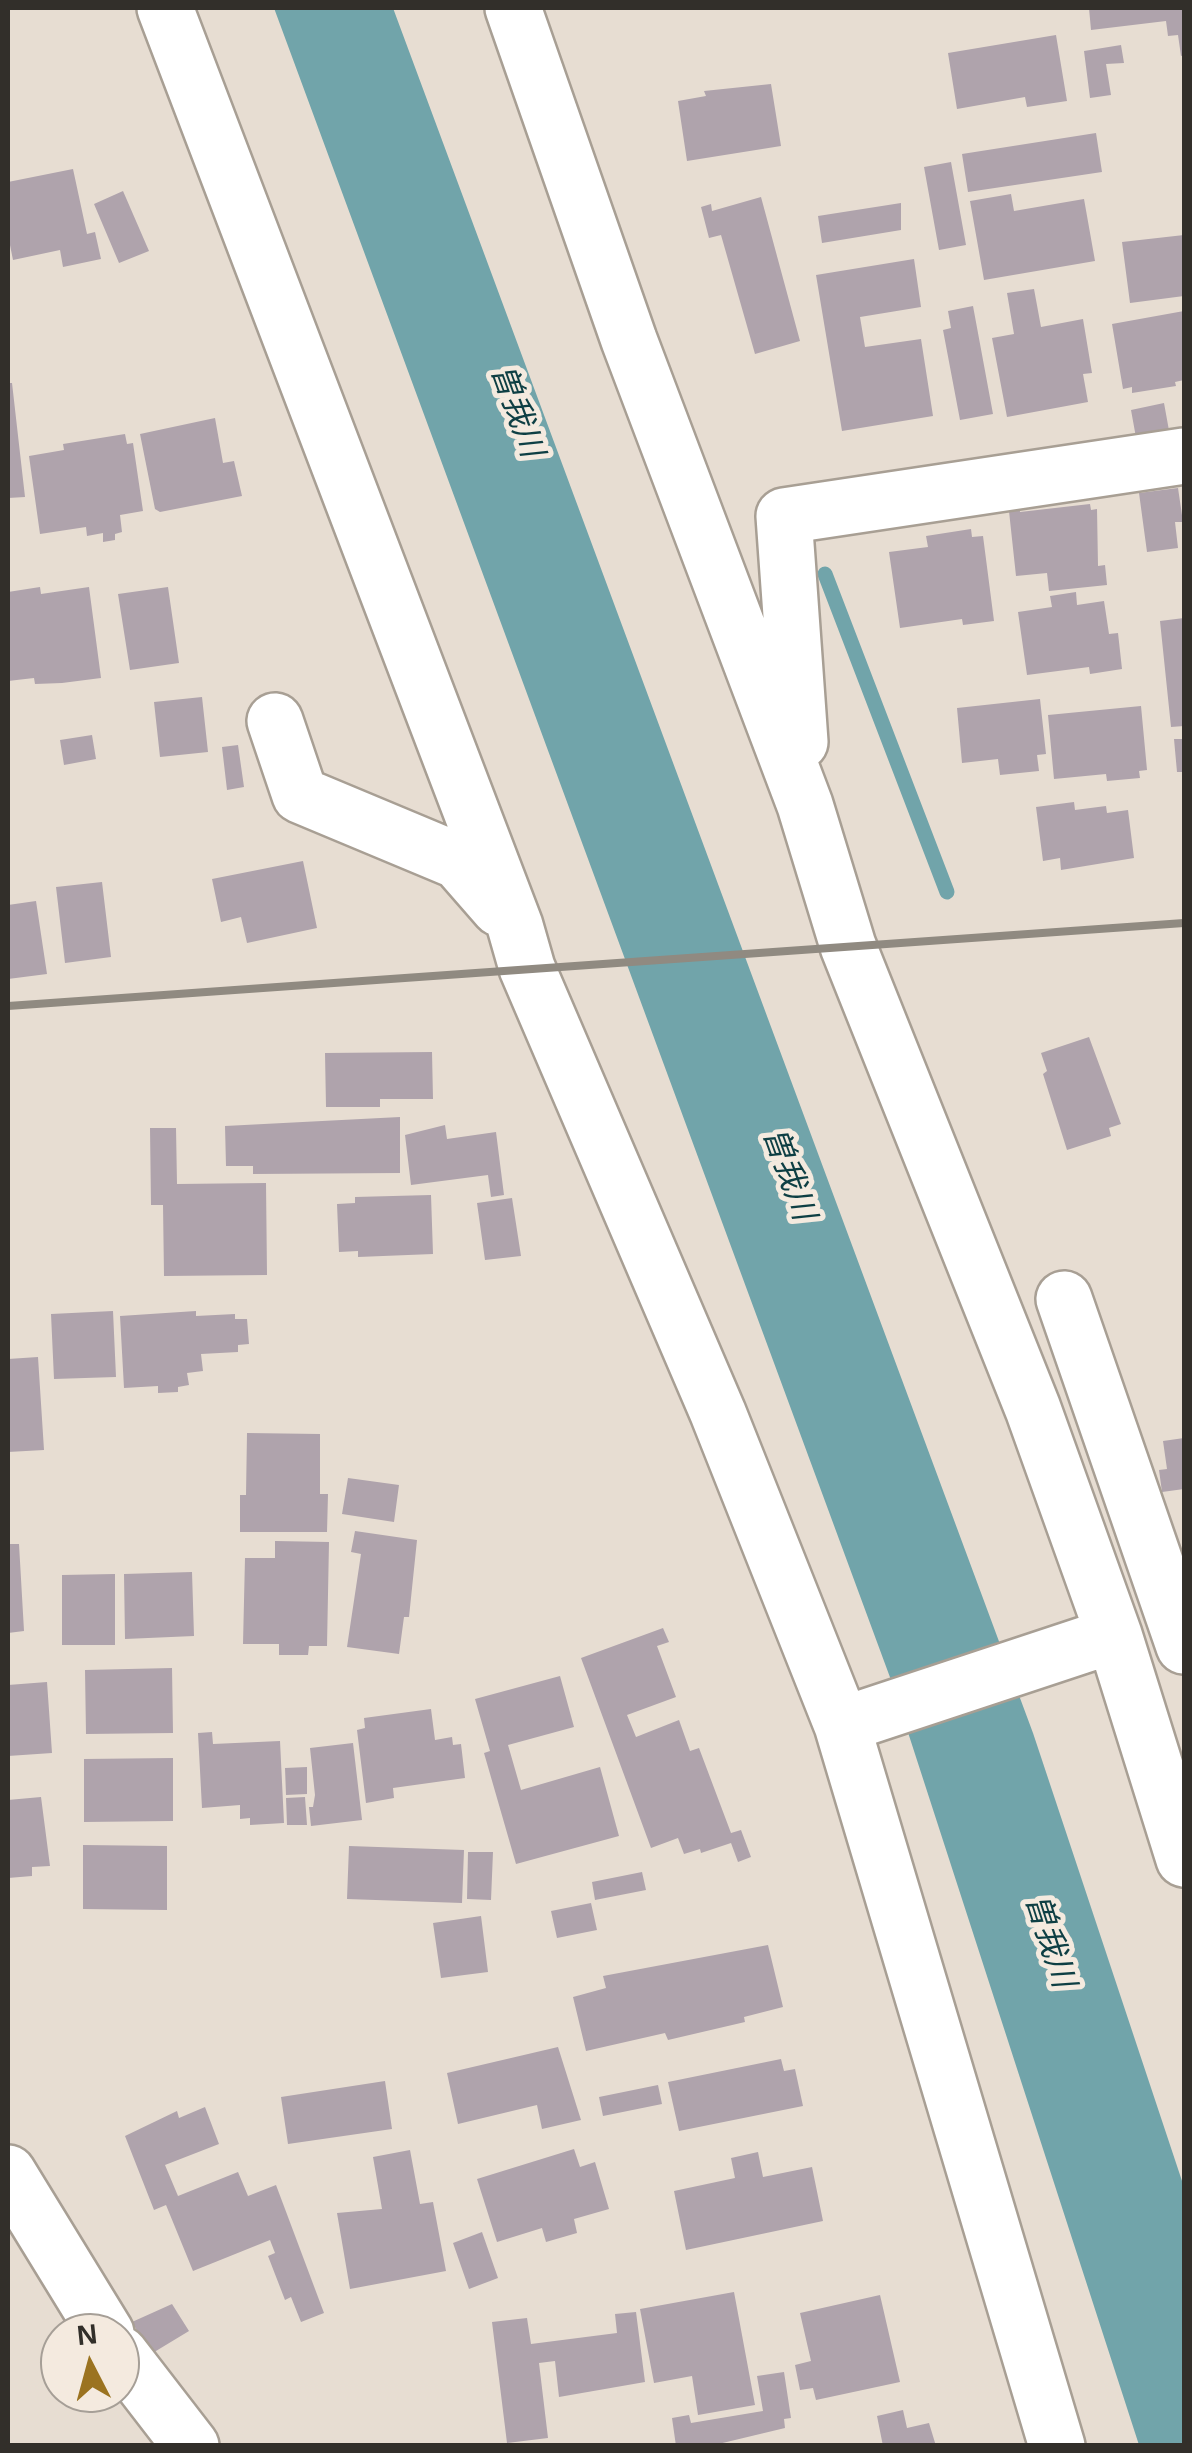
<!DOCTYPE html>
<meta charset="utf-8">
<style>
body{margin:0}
#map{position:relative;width:1192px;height:2453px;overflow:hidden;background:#e7ddd2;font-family:Helvetica,sans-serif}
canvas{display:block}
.frame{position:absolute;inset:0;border:10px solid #322f2a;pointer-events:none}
.north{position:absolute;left:40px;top:2313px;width:100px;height:100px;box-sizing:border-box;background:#f4eadf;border:2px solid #a69f97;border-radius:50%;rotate:354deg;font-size:28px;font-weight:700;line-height:40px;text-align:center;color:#322f2a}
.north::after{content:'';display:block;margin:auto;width:35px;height:45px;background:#9b7320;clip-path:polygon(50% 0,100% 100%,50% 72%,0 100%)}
</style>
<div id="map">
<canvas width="1192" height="2453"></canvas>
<div class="frame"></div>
<div class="north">N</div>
</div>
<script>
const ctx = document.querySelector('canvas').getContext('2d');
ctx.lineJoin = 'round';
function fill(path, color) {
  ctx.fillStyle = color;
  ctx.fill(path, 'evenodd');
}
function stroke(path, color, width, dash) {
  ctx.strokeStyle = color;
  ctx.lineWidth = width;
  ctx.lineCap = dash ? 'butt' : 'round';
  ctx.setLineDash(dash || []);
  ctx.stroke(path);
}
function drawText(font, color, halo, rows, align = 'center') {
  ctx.font = font + ' Helvetica,"Noto Sans JP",sans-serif';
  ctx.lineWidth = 10;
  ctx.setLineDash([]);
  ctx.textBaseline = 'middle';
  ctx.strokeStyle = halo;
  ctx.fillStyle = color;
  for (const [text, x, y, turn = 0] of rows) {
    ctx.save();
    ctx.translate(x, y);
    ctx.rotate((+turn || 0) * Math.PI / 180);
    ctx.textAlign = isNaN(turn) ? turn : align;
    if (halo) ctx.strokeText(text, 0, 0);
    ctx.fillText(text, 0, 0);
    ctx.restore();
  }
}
fill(new Path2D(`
 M 274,8 L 393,8 L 1033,1733 L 1184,2187 L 1184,2445 L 1139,2445 L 891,1680 Z`), '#71a4aa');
stroke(new Path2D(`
 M 825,574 L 947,892`), '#71a4aa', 15);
fill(new Path2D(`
 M 1089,8 L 1184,8 L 1184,55 L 1181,56 L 1178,35 L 1168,36 L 1166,21 L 1091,30 Z
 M 1056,35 L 1067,101 L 1027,107 L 1025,97 L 957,109 L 948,53 Z
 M 1121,45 L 1124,63 L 1106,64 L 1111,95 L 1090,98 L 1084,51 Z
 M 771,84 L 781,146 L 687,161 L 678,101 L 706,96 L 704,91 Z
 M 1096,133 L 1102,172 L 968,192 L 962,154 Z
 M 951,162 L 966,245 L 939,250 L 924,167 Z
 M 73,169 L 87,234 L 95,232 L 101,259 L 63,267 L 60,250 L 13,260 L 8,235 L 8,182 Z
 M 123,191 L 149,251 L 119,263 L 94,204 Z
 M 1011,194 L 1014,211 L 1084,199 L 1095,261 L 984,280 L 970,201 Z
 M 761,197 L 800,341 L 755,354 L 721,235 L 709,238 L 701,207 L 711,204 L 712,211 Z
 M 901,203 L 901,230 L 822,243 L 818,216 Z
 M 1184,235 L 1184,296 L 1130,303 L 1122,242 Z
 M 914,259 L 921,307 L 860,317 L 865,347 L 921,339 L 933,416 L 842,431 L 816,275 Z
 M 1034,289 L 1041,327 L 1083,319 L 1092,373 L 1083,374 L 1088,402 L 1007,417 L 992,338 L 1014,334 L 1007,293 Z
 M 973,306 L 993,414 L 960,420 L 943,330 L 951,328 L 948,311 Z
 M 1184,311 L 1184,380 L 1175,382 L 1176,386 L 1132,393 L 1132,387 L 1123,389 L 1112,324 Z
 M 8,383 L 12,383 L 25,497 L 8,498 Z
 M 1164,403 L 1170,436 L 1137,443 L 1131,410 Z
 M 215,418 L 223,463 L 234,461 L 242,496 L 160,512 L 155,509 L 140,434 Z
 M 125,434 L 127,444 L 133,443 L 143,511 L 120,515 L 122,532 L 115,534 L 115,540 L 103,542 L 103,533 L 87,536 L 86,527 L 40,534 L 29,456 L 64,450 L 63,444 Z
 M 1178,488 L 1183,522 L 1175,522 L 1178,548 L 1147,552 L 1139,493 Z
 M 1019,501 L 1020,512 L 1090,504 L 1091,510 L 1097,509 L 1098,566 L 1105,565 L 1107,585 L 1049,591 L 1047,573 L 1016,576 L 1008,502 Z
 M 971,529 L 972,537 L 983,536 L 994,621 L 963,625 L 962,619 L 900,628 L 889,552 L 928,547 L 926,536 Z
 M 40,587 L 41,594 L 89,587 L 101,678 L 62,683 L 35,684 L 34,678 L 8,681 L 8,592 Z
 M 168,587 L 179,663 L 130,670 L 118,594 Z
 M 1076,592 L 1077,605 L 1104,601 L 1109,634 L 1118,633 L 1122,669 L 1090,674 L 1089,667 L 1027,675 L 1018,612 L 1052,607 L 1050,596 Z
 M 1184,618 L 1184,726 L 1171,727 L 1160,621 Z
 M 202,697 L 208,752 L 160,757 L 154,702 Z
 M 1040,699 L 1046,754 L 1037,755 L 1039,771 L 1000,775 L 998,759 L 962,763 L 957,708 Z
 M 1141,706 L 1147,770 L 1139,771 L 1140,778 L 1107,781 L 1106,774 L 1054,779 L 1048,715 Z
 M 92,735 L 96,759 L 64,765 L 60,740 Z
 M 1174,739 L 1184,739 L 1184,772 L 1177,772 Z
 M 238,745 L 244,787 L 227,790 L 222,747 Z
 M 1074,802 L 1075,810 L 1106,806 L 1107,813 L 1128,810 L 1134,858 L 1061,870 L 1060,858 L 1043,861 L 1036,807 Z
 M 303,861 L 317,928 L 247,943 L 241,917 L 221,922 L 212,879 Z
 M 102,882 L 111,957 L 65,963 L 56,887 Z
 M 36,901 L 47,974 L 8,979 L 8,905 Z
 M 1089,1037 L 1121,1124 L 1109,1128 L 1111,1136 L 1067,1150 L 1043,1074 L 1047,1071 L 1041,1053 Z
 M 432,1052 L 433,1099 L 380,1099 L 380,1107 L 326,1107 L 325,1053 Z
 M 400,1117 L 400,1173 L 253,1174 L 253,1166 L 226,1166 L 225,1126 Z
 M 445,1125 L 447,1139 L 496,1132 L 504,1195 L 491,1197 L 488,1175 L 411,1185 L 405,1135 Z
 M 150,1128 L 176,1128 L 177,1184 L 266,1183 L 267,1275 L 164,1276 L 163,1205 L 151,1205 Z
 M 431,1195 L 433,1254 L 358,1257 L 358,1251 L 339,1252 L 337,1204 L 355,1203 L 355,1197 Z
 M 512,1198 L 521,1256 L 485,1260 L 477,1203 Z
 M 113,1311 L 116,1377 L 54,1379 L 51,1314 Z
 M 196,1311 L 196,1316 L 235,1314 L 235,1319 L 247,1319 L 249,1344 L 238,1345 L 238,1352 L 201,1354 L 203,1371 L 187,1373 L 189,1385 L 178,1387 L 178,1392 L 158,1393 L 158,1386 L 124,1388 L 120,1316 Z
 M 38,1357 L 44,1450 L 8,1452 L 8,1359 Z
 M 247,1433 L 320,1434 L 320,1494 L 328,1494 L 327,1532 L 240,1532 L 240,1495 L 246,1495 Z
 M 1184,1438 L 1184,1489 L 1162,1492 L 1159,1470 L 1167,1469 L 1163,1441 Z
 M 348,1478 L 399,1485 L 394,1522 L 342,1514 Z
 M 355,1531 L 417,1540 L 409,1617 L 404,1617 L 399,1654 L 347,1647 L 361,1554 L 351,1552 Z
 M 275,1541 L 329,1542 L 327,1646 L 309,1646 L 308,1655 L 279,1655 L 279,1644 L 243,1644 L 245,1558 L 275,1558 Z
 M 8,1544 L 19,1544 L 24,1631 L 8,1633 Z
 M 192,1572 L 194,1636 L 125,1639 L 124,1574 Z
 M 115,1574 L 115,1645 L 62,1645 L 62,1575 Z
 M 663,1628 L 669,1642 L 657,1646 L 676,1697 L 627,1715 L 636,1737 L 679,1720 L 690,1751 L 699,1748 L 731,1833 L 741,1830 L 751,1857 L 738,1862 L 731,1843 L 701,1853 L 700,1849 L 684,1854 L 678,1838 L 651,1848 L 581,1658 Z
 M 172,1668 L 173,1733 L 86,1734 L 85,1670 Z
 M 560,1676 L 574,1727 L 508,1745 L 521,1790 L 600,1767 L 619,1836 L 516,1864 L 484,1753 L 490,1751 L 475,1699 Z
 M 47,1682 L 52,1753 L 8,1756 L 8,1685 Z
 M 431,1709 L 435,1740 L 452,1737 L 453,1745 L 461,1744 L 465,1778 L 393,1788 L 394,1798 L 366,1803 L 357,1730 L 365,1728 L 364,1718 Z
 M 212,1732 L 213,1744 L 280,1741 L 284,1823 L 250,1825 L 250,1818 L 240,1819 L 240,1805 L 202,1808 L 198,1733 Z
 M 353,1743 L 362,1820 L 311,1826 L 309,1807 L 313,1807 L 315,1795 L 310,1748 Z
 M 173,1758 L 173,1821 L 84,1822 L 84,1759 Z
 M 307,1767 L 307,1794 L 286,1795 L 285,1768 Z
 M 41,1797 L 50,1866 L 32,1867 L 32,1876 L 8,1878 L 8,1800 Z
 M 305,1797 L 307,1825 L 287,1825 L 286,1798 Z
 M 83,1845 L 167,1846 L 167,1910 L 83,1909 Z
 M 349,1846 L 464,1850 L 462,1903 L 347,1899 Z
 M 468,1852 L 493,1852 L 491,1900 L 467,1899 Z
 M 642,1872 L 646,1890 L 595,1900 L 592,1882 Z
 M 591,1903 L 597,1930 L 557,1938 L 551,1911 Z
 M 481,1916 L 488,1972 L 441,1978 L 433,1923 Z
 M 768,1945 L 783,2007 L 744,2017 L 745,2022 L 668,2040 L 665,2033 L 586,2051 L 573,1997 L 606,1988 L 603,1976 Z
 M 558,2047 L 581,2120 L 542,2129 L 537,2105 L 458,2124 L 447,2073 Z
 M 781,2059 L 784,2071 L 795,2069 L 803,2106 L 679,2131 L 668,2082 Z
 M 385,2081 L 392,2129 L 288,2144 L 281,2097 Z
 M 658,2085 L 662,2104 L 603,2116 L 599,2097 Z
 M 205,2107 L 219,2144 L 165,2165 L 178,2196 L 238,2172 L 248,2196 L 276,2185 L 324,2313 L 301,2322 L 291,2297 L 285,2300 L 268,2256 L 275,2253 L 270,2240 L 193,2271 L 166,2205 L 154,2210 L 125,2136 L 177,2111 L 179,2118 Z
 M 574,2149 L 580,2167 L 595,2162 L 609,2209 L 574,2219 L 577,2233 L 546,2242 L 542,2228 L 497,2242 L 477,2179 Z
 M 410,2150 L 420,2204 L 433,2202 L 446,2271 L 350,2289 L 337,2213 L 382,2209 L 373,2157 Z
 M 758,2152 L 763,2177 L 812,2167 L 823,2221 L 686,2250 L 674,2191 L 735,2178 L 731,2158 Z
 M 482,2232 L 498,2278 L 469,2289 L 453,2243 Z
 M 734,2292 L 755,2405 L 698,2415 L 692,2376 L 654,2383 L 640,2309 Z
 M 880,2295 L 900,2382 L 816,2400 L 813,2388 L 800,2390 L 795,2365 L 811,2361 L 800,2313 Z
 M 172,2304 L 189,2331 L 151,2354 L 132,2322 Z
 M 636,2312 L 645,2382 L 559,2397 L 555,2361 L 539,2363 L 548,2438 L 507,2443 L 492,2322 L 527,2318 L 531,2344 L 617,2333 L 615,2314 Z
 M 784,2372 L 791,2418 L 784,2419 L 785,2428 L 710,2446 L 676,2446 L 672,2418 L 689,2415 L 691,2423 L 763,2411 L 757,2376 Z
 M 903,2410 L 907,2428 L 929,2423 L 936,2446 L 883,2446 L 877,2416 Z`), '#afa3ac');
const minor = new Path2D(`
 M 165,8 L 515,926 L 527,968 L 718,1413 L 842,1725 L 1057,2446
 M 513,8 L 629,340 L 805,805 L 848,946 L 1033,1409 L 1114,1635 L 1184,1859
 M 275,721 L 300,795 L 458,861 L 499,908
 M 800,742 L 784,516 L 1184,456
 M 1064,1299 L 1184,1646
 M 842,1725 L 1114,1635
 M 8,2173 L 106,2333
 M 120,2354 L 191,2446`);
stroke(minor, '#a89f94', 60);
stroke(minor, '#fff', 55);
stroke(new Path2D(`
 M 8,1006 L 1184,923`), '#908a81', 8);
drawText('italic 32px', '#0e3f44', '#f4eadf', [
 ["曽我川",516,411,70],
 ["曽我川",788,1174,70],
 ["曽我川",1049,1941,72]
]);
</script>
